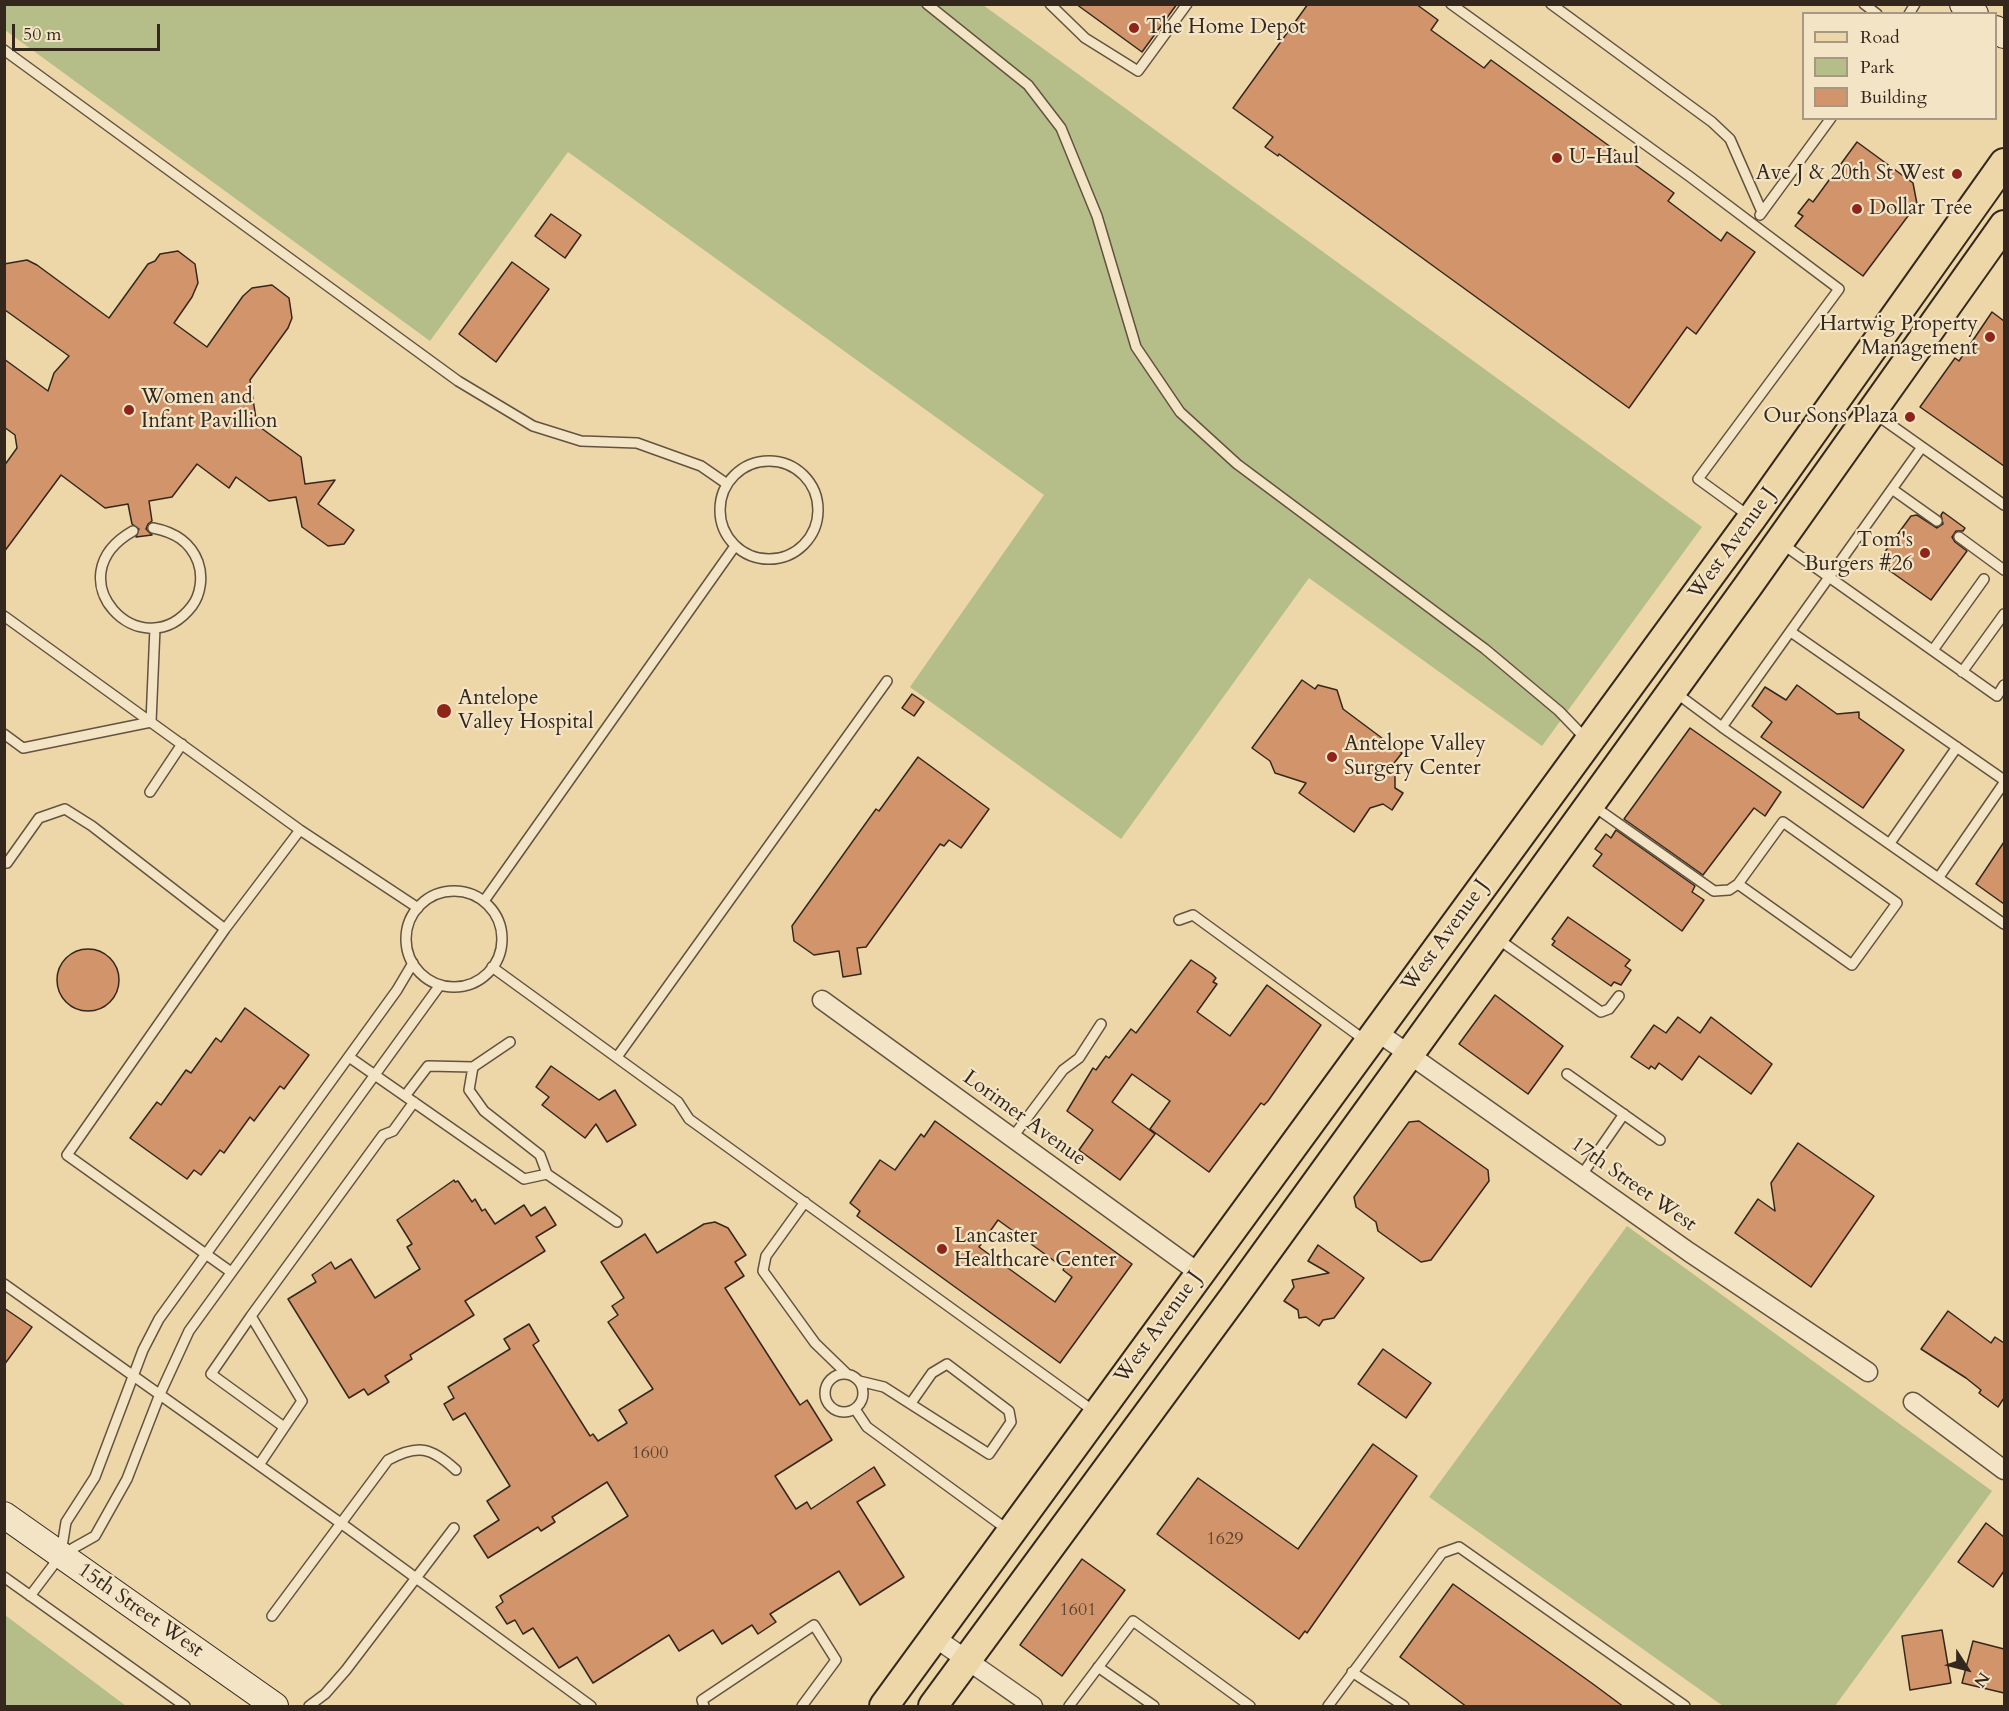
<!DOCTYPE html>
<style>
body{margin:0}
#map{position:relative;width:2009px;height:1711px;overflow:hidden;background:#edd6a7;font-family:Cardo,serif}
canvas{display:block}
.frame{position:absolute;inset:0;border:6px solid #34271e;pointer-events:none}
.legend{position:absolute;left:1802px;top:12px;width:195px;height:108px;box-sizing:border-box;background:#f3e4c6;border:2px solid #a79883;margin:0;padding:8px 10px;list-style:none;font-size:18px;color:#34271e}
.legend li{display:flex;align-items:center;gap:12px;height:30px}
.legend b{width:30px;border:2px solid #a79883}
.north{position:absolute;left:1937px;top:1639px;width:60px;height:60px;-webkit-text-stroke:4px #f3e4c6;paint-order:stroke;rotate:126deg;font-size:16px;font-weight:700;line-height:24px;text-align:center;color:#34271e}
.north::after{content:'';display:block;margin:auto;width:21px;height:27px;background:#34271e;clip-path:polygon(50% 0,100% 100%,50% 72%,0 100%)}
.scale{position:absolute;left:12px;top:24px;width:148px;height:27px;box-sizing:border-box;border:3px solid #34271e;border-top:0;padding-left:8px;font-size:18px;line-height:21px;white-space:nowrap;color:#34271e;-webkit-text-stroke:4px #f3e4c6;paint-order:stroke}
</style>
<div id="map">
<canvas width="2009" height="1711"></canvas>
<div class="frame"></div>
<ul class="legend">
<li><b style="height:8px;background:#edd6a7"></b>Road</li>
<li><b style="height:16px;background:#b5be89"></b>Park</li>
<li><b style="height:16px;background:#d2956b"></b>Building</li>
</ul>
<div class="north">N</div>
<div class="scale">50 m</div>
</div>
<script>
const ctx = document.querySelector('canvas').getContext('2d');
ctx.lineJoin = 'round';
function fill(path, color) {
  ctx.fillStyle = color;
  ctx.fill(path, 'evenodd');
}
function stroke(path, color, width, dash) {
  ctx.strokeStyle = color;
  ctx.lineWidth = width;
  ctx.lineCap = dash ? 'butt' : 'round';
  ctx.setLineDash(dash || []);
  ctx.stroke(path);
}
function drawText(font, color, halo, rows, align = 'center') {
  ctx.font = font + ' Cardo,serif';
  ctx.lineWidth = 4.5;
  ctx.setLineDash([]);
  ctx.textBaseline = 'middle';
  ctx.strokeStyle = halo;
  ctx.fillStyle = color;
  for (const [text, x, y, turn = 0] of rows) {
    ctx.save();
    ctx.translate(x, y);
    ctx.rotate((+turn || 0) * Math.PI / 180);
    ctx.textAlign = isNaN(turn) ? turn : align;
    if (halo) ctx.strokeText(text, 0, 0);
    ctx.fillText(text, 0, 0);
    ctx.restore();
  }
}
fill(new Path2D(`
 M 5,4 L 983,5 L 1702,527 L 1542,746 L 1309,578 L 1121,839 L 910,687 L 1044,495 L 568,152 L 430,341 L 5,30 Z
 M 1627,1226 L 1992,1491 L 1835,1706 L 1723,1706 L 1429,1497 Z
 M 4,1615 L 5,1615 L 126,1706 L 5,1706 Z`), '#b5be89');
const building = new Path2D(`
 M 1076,4 L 1177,4 L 1142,52 Z
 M 1308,4 L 1416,4 L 1438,20 L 1431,30 L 1484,68 L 1491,60 L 1674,193 L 1668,201 L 1721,241 L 1727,232 L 1755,252 L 1696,334 L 1687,327 L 1629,408 L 1279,154 L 1278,156 L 1265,147 L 1273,137 L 1233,108 Z
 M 1857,142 L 1913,183 L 1917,204 L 1863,276 L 1795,226 L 1803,216 L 1798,213 L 1809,199 L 1813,202 Z
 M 551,214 L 581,235 L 565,258 L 535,236 Z
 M 178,251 L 195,264 L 198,283 L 192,297 L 174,323 L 207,347 L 243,296 L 252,288 L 272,285 L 289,298 L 292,318 L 288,328 L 250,380 L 257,425 L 301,457 L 305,484 L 335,480 L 318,504 L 354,530 L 344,544 L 328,546 L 302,527 L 296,497 L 269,501 L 236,477 L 229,488 L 197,464 L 172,497 L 149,501 L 152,521 L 148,524 L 146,529 L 152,535 L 136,537 L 139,529 L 132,524 L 128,504 L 105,508 L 61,475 L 4,552 L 4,466 L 17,448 L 15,435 L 4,427 L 4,359 L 48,391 L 54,373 L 69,356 L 5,310 L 4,264 L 27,260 L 37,265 L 109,318 L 148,264 L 155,261 L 160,254 Z
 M 512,262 L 549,289 L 496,362 L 459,334 Z
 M 1992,312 L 2004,321 L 2004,466 L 1920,407 L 1955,358 L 1959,361 Z
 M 1943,512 L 1965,528 L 1963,531 L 1956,531 L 1952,537 L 1955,542 L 1967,551 L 1931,600 L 1883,566 L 1881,557 L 1911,516 L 1917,515 L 1937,528 L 1943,524 L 1941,515 Z
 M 1302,680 L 1315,689 L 1318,685 L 1337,690 L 1343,709 L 1402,753 L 1391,767 L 1395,770 L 1395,788 L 1403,793 L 1392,810 L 1383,804 L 1370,808 L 1354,832 L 1299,793 L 1306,783 L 1275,773 L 1270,761 L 1252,748 Z
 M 1797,685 L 1837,714 L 1859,712 L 1859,718 L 1904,750 L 1863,808 L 1761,737 L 1772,722 L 1752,706 L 1765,687 L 1786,700 Z
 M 912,694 L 924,702 L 914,716 L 902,708 Z
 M 1690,728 L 1781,792 L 1765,816 L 1754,808 L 1703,875 L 1624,819 Z
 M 918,757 L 989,809 L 961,848 L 949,840 L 944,846 L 940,844 L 866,947 L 857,948 L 861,974 L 843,977 L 839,951 L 814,955 L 794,941 L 792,926 L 876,809 L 879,811 Z
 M 1616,830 L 1695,886 L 1692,892 L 1704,900 L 1682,931 L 1593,866 L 1602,854 L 1595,849 L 1606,834 L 1611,838 Z
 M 2004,842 L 2004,904 L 1976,884 Z
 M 1568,917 L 1630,960 L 1625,966 L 1631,970 L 1621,985 L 1614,982 L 1611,986 L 1552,945 L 1555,941 L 1552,939 Z
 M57 980a31 31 0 1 1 62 0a31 31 0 1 1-62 0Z
 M 1191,960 L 1212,974 L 1216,978 L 1213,982 L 1217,984 L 1197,1012 L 1230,1036 L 1267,985 L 1321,1025 L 1268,1101 L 1264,1105 L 1261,1103 L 1209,1172 L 1150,1129 L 1170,1101 L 1132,1074 L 1112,1102 L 1155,1134 L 1120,1180 L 1079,1150 L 1093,1130 L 1067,1111 L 1093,1068 L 1096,1070 L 1106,1056 L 1109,1058 L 1131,1029 L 1136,1033 Z
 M 1495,995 L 1563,1046 L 1528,1094 L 1459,1044 Z
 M 245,1008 L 309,1055 L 284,1089 L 280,1086 L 254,1121 L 250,1117 L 224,1153 L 220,1150 L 201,1175 L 194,1170 L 187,1179 L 130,1138 L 157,1102 L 161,1105 L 186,1070 L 191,1073 L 216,1038 L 221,1042 Z
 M 1678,1017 L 1700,1033 L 1711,1017 L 1772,1064 L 1751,1094 L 1699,1056 L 1682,1080 L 1659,1063 L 1655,1069 L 1651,1066 L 1649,1069 L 1631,1057 L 1654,1025 L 1666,1033 Z
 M 551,1066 L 599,1100 L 615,1090 L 636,1125 L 607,1142 L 596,1124 L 585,1138 L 542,1105 L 549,1097 L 536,1087 Z
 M 935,1121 L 1132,1264 L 1060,1363 L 857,1216 L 860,1211 L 850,1203 L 880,1160 L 895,1170 L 921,1134 L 924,1137 ZM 998,1220 L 1064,1268 L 1063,1270 L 1072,1277 L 1055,1302 L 979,1247 Z
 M 1419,1121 L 1488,1170 L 1489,1181 L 1431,1260 L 1421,1262 L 1378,1231 L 1376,1222 L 1356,1207 L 1354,1197 L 1409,1122 Z
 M 1798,1143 L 1874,1196 L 1811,1287 L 1735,1233 L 1758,1199 L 1775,1211 L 1771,1183 Z
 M 454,1180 L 455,1182 L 458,1181 L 472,1202 L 475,1199 L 482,1211 L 485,1209 L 495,1224 L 524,1205 L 531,1216 L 545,1207 L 556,1225 L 536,1237 L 545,1251 L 465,1301 L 474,1315 L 410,1355 L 412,1359 L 385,1376 L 389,1382 L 368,1395 L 364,1389 L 349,1398 L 288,1299 L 316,1282 L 312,1275 L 331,1262 L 335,1269 L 351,1259 L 375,1298 L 420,1269 L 407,1247 L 412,1244 L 397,1220 Z
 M 715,1222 L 728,1228 L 746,1255 L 735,1262 L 744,1276 L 725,1288 L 800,1405 L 807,1400 L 832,1440 L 775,1476 L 796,1509 L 807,1502 L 811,1509 L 874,1467 L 885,1485 L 857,1502 L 904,1577 L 860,1605 L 839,1571 L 770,1614 L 776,1622 L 758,1634 L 752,1625 L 722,1644 L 713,1630 L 679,1651 L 669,1635 L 593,1683 L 577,1657 L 559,1668 L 533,1628 L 523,1634 L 515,1620 L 507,1624 L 496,1607 L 503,1602 L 500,1596 L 628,1516 L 607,1482 L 552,1517 L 555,1522 L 541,1531 L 538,1527 L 488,1558 L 474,1536 L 499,1520 L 487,1501 L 510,1486 L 465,1413 L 453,1420 L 444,1404 L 454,1398 L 448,1387 L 510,1349 L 504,1339 L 529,1324 L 539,1341 L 533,1345 L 590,1436 L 593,1434 L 598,1441 L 627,1423 L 619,1410 L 653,1389 L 608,1322 L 618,1315 L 612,1306 L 624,1298 L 601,1262 L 645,1234 L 657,1253 L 704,1224 Z
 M 1318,1245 L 1364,1278 L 1334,1318 L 1323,1320 L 1319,1326 L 1306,1317 L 1299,1318 L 1298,1310 L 1284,1301 L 1294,1287 L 1292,1280 L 1329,1273 L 1308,1261 Z
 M 4,1308 L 32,1327 L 4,1365 Z
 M 1948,1311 L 1991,1343 L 1995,1337 L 2004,1343 L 2004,1398 L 1998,1407 L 1979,1393 L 1981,1390 L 1966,1378 L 1921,1349 Z
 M 1383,1349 L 1431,1383 L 1406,1418 L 1358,1384 Z
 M 1373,1444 L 1417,1476 L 1307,1633 L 1305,1631 L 1299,1639 L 1157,1534 L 1198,1478 L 1298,1549 Z
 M 1986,1523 L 2004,1537 L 2004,1571 L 1993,1587 L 1958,1562 Z
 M 1082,1559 L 1125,1590 L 1062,1676 L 1020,1645 Z
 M 1453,1584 L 1593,1684 L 1624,1707 L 1467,1707 L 1400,1657 Z
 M 1942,1630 L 1951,1683 L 1910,1690 L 1902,1636 Z
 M 1973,1641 L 2004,1649 L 2004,1693 L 1962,1683 Z`);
fill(building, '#d2956b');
stroke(building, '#34271e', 1.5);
const lane = new Path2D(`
 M 927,4 L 1028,85 L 1061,128 L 1097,216 L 1136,347 L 1180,412 L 1237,464 L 1485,649 L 1559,711 L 1587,740
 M 1050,4 L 1085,38 L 1138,71 L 1187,4
 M 1451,4 L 1689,176 L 1839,289 L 1698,479 L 1749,516
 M 1551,4 L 1712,122 L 1730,139 L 1762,212
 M 1864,4 L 1877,14
 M 1909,14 L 1915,4
 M 4,50 L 458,381 L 533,426 L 581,441 L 637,443 L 701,466 L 727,484
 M 1760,215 L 1831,118
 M 1874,413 L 2004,505
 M 1922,447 L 1722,727 L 2004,924
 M720 510a49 49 0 1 1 98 0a49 49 0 1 1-98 0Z
 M 1892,489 L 1937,521
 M 133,531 C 52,577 142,671 192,606 C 201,594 203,576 198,562 C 190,541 174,532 153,528
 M 1959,537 L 2004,570
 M 1781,543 L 1997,696 L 2004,685
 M 4,616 L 300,830 L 418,908
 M 1791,632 L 2004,780
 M 1933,650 L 1984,579
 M 1962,672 L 2004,614
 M 1676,693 L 1722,727
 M 4,734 L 23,748 L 151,722 L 155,628
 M 150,792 L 182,744
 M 1592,805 L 1714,891 L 1729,890 L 1738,884 L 1783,822 L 1897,903 L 1852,965 L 1738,884
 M 1890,843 L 1957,747
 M 4,862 L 7,863 L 39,818 L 65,809 L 92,826 L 225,929 L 300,830
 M 1939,877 L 2004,783
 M406 939a48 48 0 1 1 96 0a48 48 0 1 1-96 0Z
 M 484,901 L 735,546
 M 1179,920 L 1193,915 L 1366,1041
 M 225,929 L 67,1155 L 231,1272
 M 1498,939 L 1601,1012 L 1609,1009 L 1619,996
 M 492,967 L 678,1102 L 689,1119 L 1095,1412
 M 349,1057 L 524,1179 L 547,1174 L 617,1222
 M 617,1057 L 887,681
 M 473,1067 L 469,1090 L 484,1111 L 540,1155 L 547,1174
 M 1567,1074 L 1660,1140
 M 405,1096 L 428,1066 L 473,1067 L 510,1042
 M 1012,1138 L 1063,1070 L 1079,1058 L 1101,1024
 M 1581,1176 L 1624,1114
 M 805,1202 L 766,1256 L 763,1271 L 815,1343 L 847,1374
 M 4,1284 L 349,1529 L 591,1706
 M 251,1316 L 211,1374 L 284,1427
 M825 1393a19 19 0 1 1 38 0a19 19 0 1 1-38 0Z
 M 859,1381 L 884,1387 L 989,1454 L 1011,1422 L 1009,1411 L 947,1364 L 932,1373 L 911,1403
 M 855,1409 L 867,1427 L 1008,1530
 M 259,1465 L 302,1401 L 251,1316 L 383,1135 L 393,1131 L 414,1102
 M 61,1553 L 66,1522 L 95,1477 L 143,1350 L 159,1319 L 397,990 L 413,963
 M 4,1577 L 185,1706
 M 30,1596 L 61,1555 L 95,1536 L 127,1479 L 160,1394 L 189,1331 L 440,985
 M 272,1616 L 388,1460 C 418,1444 431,1447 456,1470
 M 1098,1667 L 1154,1706
 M 1352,1672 L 1404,1706
 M 309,1706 L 325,1694 L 346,1670 L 454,1528
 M 704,1706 L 702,1700 L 814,1625 L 836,1660 L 802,1706
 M 1069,1706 L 1133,1621 L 1250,1706
 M 1328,1706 L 1442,1553 L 1459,1547 L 1685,1706`);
const street = new Path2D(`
 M 822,1000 L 1199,1273
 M 1376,1031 L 1689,1252 L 1868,1372
 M 1913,1402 L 2004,1470
 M 934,1637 L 1033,1706`);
const secondary = new Path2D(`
 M 1963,4 L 1975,14
 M 1996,29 L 2004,35
 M 4,1515 L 275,1706`);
const primary = new Path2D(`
 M 884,1706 L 1752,518 L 2004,163
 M 933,1706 L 1233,1298 L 1748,586 L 2004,225`);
stroke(lane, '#625340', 12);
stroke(street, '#625340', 21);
stroke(secondary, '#34271e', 28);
stroke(primary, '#34271e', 32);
stroke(lane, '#f3e4c6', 9);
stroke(street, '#f3e4c6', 18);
stroke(secondary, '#f3e4c6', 26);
stroke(primary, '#edd6a7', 28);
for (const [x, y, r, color] of [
 [1134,28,6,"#8f2418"],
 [1557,158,6,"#8f2418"],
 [1957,174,6,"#8f2418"],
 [1857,209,6,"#8f2418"],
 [1990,337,6,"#8f2418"],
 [129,410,6,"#8f2418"],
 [1910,417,6,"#8f2418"],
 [1925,553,6,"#8f2418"],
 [444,711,8,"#8f2418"],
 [1332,757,6,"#8f2418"],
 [942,1249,6,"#8f2418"]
]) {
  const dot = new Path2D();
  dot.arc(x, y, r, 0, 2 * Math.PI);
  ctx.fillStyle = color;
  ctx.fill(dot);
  stroke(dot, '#f3e4c6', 2);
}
drawText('18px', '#5c4231', null, [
 ["1600",650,1454],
 ["1629",1225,1540],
 ["1601",1078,1611]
]);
drawText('21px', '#34271e', '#f3e4c6', [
 ["The Home Depot",1146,28],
 ["U-Haul",1569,158],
 ["Ave J & 20th St West",1945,174,"right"],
 ["Dollar Tree",1869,209],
 ["Hartwig Property",1978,325,"right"],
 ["Management",1978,349,"right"],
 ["Women and",141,398],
 ["Infant Pavillion",141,422],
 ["Our Sons Plaza",1898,417,"right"],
 ["Tom's",1913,541,"right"],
 ["Burgers #26",1913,565,"right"],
 ["Antelope",458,699],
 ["Valley Hospital",458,723],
 ["Antelope Valley",1344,745],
 ["Surgery Center",1344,769],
 ["Lancaster",954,1237],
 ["Healthcare Center",954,1261]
], 'left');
drawText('21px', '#34271e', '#f3e4c6', [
 ["West Avenue J",1733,544,-54],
 ["West Avenue J",1446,936,-54],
 ["Lorimer Avenue",1024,1119,36],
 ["17th Street West",1633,1185,35],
 ["West Avenue J",1159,1328,-54],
 ["15th Street West",140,1611,35]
]);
</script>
